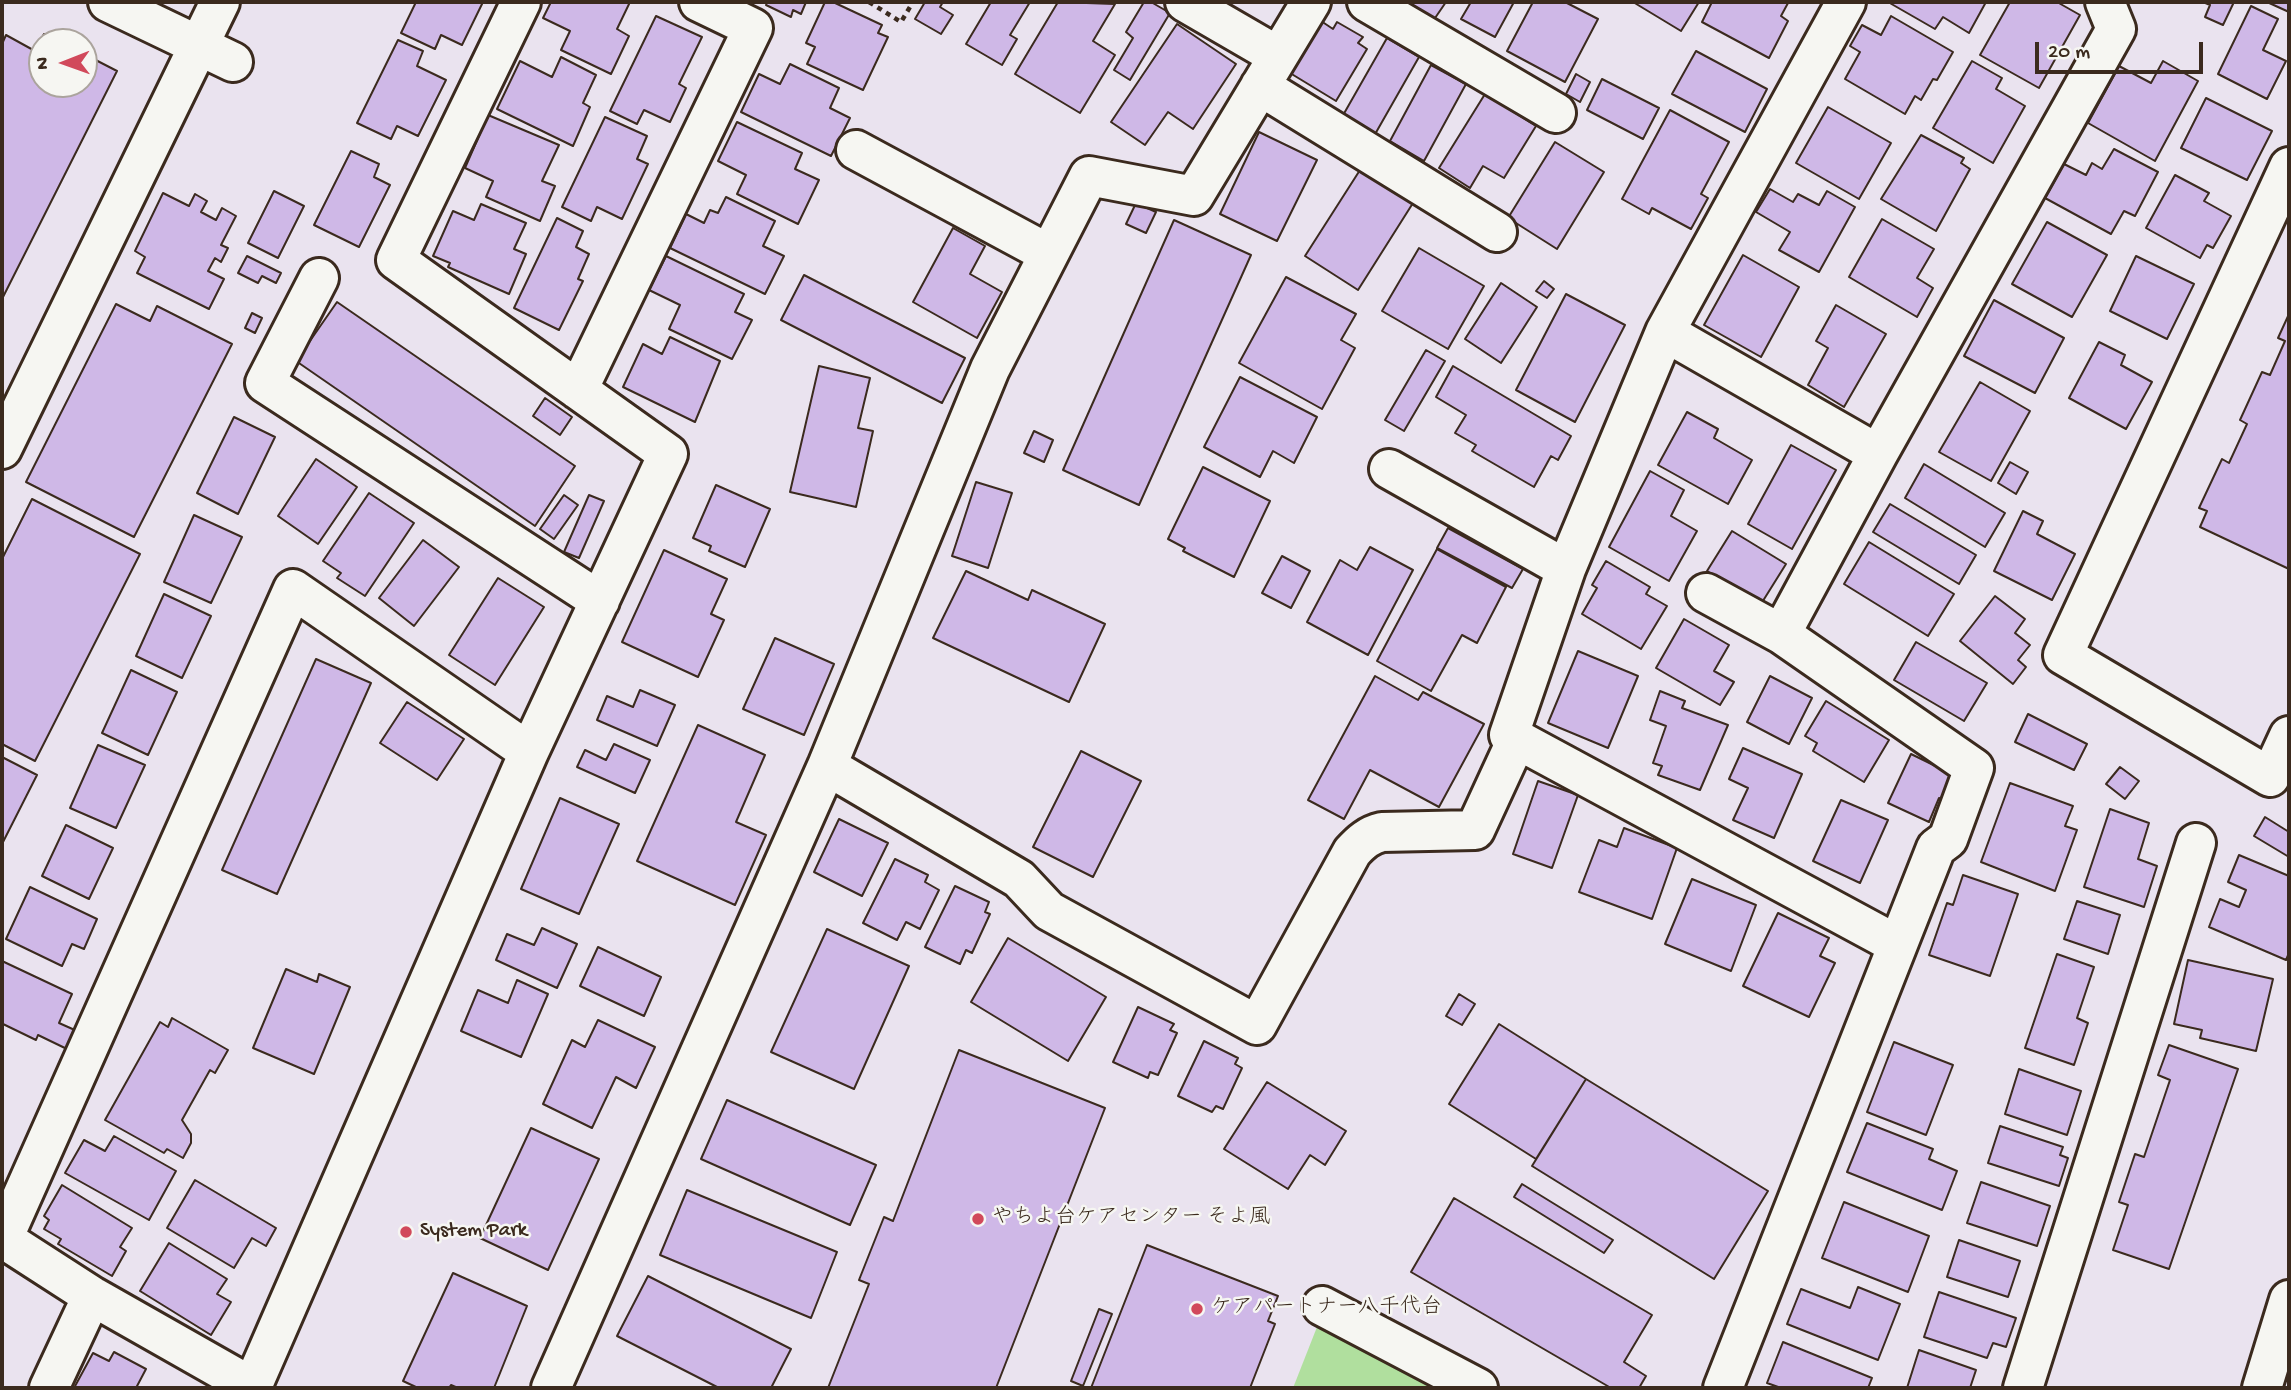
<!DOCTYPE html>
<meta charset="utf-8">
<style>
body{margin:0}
#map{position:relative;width:2291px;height:1390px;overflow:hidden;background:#eae3ef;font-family:"Gochi Hand",sans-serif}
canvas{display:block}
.frame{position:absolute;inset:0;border:4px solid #3b2a1e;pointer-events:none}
.north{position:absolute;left:28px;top:28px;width:70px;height:70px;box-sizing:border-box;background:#f6f6f2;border:2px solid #aba49d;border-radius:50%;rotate:269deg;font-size:19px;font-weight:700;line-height:28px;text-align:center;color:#3b2a1e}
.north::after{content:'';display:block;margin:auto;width:24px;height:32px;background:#d1495b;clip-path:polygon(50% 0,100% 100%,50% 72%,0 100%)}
.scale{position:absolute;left:2035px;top:42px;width:168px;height:32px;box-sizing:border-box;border:4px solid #3b2a1e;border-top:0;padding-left:9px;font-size:21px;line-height:24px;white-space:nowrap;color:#3b2a1e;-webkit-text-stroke:5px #f6f6f2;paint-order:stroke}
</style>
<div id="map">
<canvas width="2291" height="1390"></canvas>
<div class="frame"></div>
<div class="north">N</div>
<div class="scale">20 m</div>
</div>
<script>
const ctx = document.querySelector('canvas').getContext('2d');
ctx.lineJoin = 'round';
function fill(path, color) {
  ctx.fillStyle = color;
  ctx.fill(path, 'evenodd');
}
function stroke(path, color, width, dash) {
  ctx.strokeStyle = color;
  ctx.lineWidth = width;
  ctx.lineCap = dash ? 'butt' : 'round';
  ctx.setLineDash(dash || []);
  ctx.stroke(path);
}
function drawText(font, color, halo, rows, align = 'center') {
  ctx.font = font + ' "Gochi Hand","Klee One",sans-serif';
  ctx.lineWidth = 5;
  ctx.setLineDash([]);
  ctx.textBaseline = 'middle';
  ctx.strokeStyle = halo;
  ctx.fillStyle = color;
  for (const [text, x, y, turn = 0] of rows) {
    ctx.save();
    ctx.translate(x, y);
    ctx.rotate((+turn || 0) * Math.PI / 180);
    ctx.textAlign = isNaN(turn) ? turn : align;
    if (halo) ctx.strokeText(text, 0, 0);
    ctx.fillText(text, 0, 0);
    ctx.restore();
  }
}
fill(new Path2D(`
 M 1317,1327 L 1432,1388 L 1293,1388 Z`), '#b0df9e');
const building = new Path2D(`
 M 416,2 L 483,2 L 462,45 L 441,35 L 435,49 L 401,33 Z
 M 551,2 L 630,2 L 617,29 L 629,36 L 611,74 L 561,50 L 570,31 L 543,18 Z
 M 768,2 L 806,2 L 801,14 L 793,10 L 791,17 L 766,5 Z
 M 825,2 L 833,2 L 882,25 L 878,33 L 888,37 L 863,90 L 807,64 L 815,47 L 806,43 Z
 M 925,2 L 943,2 L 940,7 L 953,15 L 941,34 L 915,19 Z
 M 991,2 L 1030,2 L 1010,35 L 1017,39 L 1002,65 L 966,44 Z
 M 1058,2 L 1115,4 L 1093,41 L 1115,55 L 1080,113 L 1015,74 Z
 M 1144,2 L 1151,2 L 1170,13 L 1130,80 L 1114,70 L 1133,38 L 1126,32 Z
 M 1404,2 L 1446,2 L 1433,21 Z
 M 1471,2 L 1514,2 L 1495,37 L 1461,19 Z
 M 1533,2 L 1565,2 L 1598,19 L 1565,82 L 1507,51 Z
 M 1633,2 L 1699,2 L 1681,31 Z
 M 1712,2 L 1788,3 L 1781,16 L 1788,21 L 1769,58 L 1702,22 Z
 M 1888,2 L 1986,2 L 1969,33 L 1943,17 L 1935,29 Z
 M 2010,2 L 2057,2 L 2080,15 L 2039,88 L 1980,55 Z
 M 2203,2 L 2234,2 L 2223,25 L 2205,17 L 2210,5 Z
 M 2267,2 L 2289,2 L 2289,12 Z
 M 2251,6 L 2278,19 L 2263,50 L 2286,61 L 2267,99 L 2218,74 Z
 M 656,16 L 702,37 L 679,84 L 686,88 L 670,122 L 644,110 L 637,124 L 610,111 Z
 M 1891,16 L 1953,52 L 1937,80 L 1933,79 L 1921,100 L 1915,96 L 1905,114 L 1845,79 L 1860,52 L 1850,46 L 1862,25 L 1881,35 Z
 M 1321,21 L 1333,29 L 1337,22 L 1363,37 L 1358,43 L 1367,49 L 1336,101 L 1290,73 Z
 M 1177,24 L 1236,64 L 1193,129 L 1168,112 L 1145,145 L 1111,122 Z
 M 44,34 L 60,42 L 42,42 L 42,84 L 84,84 L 84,54 L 117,71 L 2,299 L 2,44 L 6,35 L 35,51 Z
 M 1387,38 L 1419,57 L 1374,136 L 1342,117 Z
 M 398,40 L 423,51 L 417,66 L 446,80 L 418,136 L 397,126 L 391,139 L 357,123 Z
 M 1696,51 L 1767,89 L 1745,132 L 1672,94 Z
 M 561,57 L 596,75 L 583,103 L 590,107 L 573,146 L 497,109 L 520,61 L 552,77 Z
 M 1972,61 L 2002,78 L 1996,89 L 2025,106 L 1993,163 L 1933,128 Z
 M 2163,61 L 2198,81 L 2155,161 L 2088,123 L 2119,66 L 2151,83 Z
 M 790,64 L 839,88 L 830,108 L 850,118 L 831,156 L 741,112 L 759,74 L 780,84 Z
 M 1431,65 L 1466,84 L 1424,161 L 1390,141 Z
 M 1576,74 L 1590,82 L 1580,102 L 1566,94 Z
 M 1602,79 L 1659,108 L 1643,139 L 1587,110 Z
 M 1485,94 L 1536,126 L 1504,178 L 1483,166 L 1470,188 L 1439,168 Z
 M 2206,98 L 2272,131 L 2247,180 L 2181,148 Z
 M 1828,107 L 1891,143 L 1859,199 L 1796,163 Z
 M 1670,110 L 1729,142 L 1701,194 L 1708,198 L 1691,229 L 1652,208 L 1649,214 L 1622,199 Z
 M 488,115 L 559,145 L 542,181 L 555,186 L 540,221 L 486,197 L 493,181 L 465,168 Z
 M 605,117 L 647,136 L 637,159 L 648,164 L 622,219 L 597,207 L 591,221 L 562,207 Z
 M 737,122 L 802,153 L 795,169 L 819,180 L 798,224 L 737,194 L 746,175 L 718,161 Z
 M 1259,132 L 1317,160 L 1277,241 L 1220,214 Z
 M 1921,135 L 1964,158 L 1961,163 L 1970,169 L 1936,231 L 1881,199 Z
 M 1555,142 L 1604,172 L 1557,249 L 1508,218 Z
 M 2114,149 L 2158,172 L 2135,216 L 2124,211 L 2111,234 L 2045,198 L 2064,164 L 2086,175 L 2092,163 L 2102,169 Z
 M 351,151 L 379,164 L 374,177 L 390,185 L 359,247 L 314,225 Z
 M 1360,170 L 1413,203 L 1358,290 L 1305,256 Z
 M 2175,175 L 2209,193 L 2204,201 L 2231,216 L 2213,248 L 2207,245 L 2200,258 L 2146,228 Z
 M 1770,189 L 1793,202 L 1798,194 L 1819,205 L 1827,191 L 1855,207 L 1819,272 L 1779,250 L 1790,232 L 1756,212 Z
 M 274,191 L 304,206 L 278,258 L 248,243 Z
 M 163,193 L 189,206 L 195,194 L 207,201 L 201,212 L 216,220 L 222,208 L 236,216 L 221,245 L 228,248 L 221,262 L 215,258 L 208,271 L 224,279 L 209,309 L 137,273 L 145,257 L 135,251 Z
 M 726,197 L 775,221 L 763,246 L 784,256 L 765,294 L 670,248 L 686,214 L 704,223 L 710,210 L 718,213 Z
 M 1136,203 L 1156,212 L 1146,233 L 1126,224 Z
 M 481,204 L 526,223 L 514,249 L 526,254 L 509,294 L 448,267 L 450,263 L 433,256 L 453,211 L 474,220 Z
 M 557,218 L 583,231 L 576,247 L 589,254 L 578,279 L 583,281 L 559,330 L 514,308 Z
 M 1882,219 L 1934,249 L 1917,278 L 1933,288 L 1917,317 L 1849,277 Z
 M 1174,220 L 1251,255 L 1139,505 L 1063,470 Z
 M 2047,222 L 2107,255 L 2072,317 L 2012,284 Z
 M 953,228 L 985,246 L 970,274 L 1002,292 L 977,338 L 913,302 Z
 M 1419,248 L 1484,286 L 1448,349 L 1382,311 Z
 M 1743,255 L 1799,287 L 1761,357 L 1704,325 Z
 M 247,256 L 281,273 L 276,283 L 262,276 L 258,283 L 238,273 Z
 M 666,256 L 744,294 L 735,312 L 752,320 L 732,359 L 669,329 L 680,305 L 649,290 Z
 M 2136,256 L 2194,284 L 2167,339 L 2110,311 Z
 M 804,275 L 965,358 L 942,403 L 781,320 Z
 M 1286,277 L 1356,314 L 1341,340 L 1355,348 L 1322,409 L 1239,363 Z
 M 1544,281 L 1554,289 L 1547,298 L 1536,291 Z
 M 1501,283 L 1537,307 L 1501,363 L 1465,339 Z
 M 1566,294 L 1625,325 L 1575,422 L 1516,390 Z
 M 1994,300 L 2064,338 L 2035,393 L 1964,356 Z
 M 337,302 L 575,466 L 535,526 L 296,361 Z
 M 116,304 L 150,321 L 157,306 L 232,344 L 134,537 L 26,482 Z
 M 1836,305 L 1886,334 L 1844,407 L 1808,385 L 1828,348 L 1816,341 Z
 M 252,313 L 262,318 L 255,333 L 245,328 Z
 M 2289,314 L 2289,569 L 2200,527 L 2207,511 L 2199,508 L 2222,459 L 2229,463 L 2247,424 L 2240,420 L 2262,372 L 2270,375 L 2285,341 L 2278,338 Z
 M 670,337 L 720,361 L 695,422 L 623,387 L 643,344 L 662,354 Z
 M 2099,342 L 2125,355 L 2121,365 L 2152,382 L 2126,429 L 2069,398 Z
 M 1426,350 L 1445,361 L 1404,431 L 1385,420 Z
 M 819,366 L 870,378 L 858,428 L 873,431 L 856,507 L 790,492 Z
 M 1453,366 L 1571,436 L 1558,460 L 1551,456 L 1534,487 L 1472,451 L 1476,445 L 1455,433 L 1466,415 L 1436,397 Z
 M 1240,377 L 1317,417 L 1294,463 L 1273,451 L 1260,477 L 1204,447 Z
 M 1980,382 L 2030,411 L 1991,481 L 1939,452 Z
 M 545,398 L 572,417 L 560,435 L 533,416 Z
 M 1687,412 L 1718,429 L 1714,438 L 1752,460 L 1728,504 L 1658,465 Z
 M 234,417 L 275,437 L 238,514 L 197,493 Z
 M 1034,431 L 1053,440 L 1044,462 L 1024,453 Z
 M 1791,445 L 1836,470 L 1792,549 L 1748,524 Z
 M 316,459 L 357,487 L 318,544 L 278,516 Z
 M 2010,462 L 2028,472 L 2016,494 L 1998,483 Z
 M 1924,464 L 2005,513 L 1985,547 L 1905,498 Z
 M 1203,467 L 1270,501 L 1234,577 L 1183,551 L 1185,548 L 1168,539 Z
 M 1650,471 L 1684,490 L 1671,516 L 1697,531 L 1669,581 L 1609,547 Z
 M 976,482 L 1012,493 L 988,568 L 952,556 Z
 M 716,485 L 770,509 L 745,567 L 709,551 L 711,546 L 693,538 Z
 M 369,493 L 414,523 L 365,596 L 337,578 L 341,573 L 323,561 Z
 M 564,495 L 578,505 L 554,539 L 540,529 Z
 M 589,495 L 604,501 L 579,558 L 564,552 Z
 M 32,499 L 140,554 L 35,761 L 2,744 L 2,559 Z
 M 1890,504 L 1976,555 L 1959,584 L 1873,532 Z
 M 2023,511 L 2043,521 L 2037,534 L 2075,554 L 2052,600 L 1994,571 Z
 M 194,515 L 242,537 L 211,603 L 164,582 Z
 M 1448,528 L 1523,569 L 1512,588 L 1437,548 Z
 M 1732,531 L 1786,564 L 1761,604 L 1707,571 Z
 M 423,540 L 459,567 L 414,626 L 379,598 Z
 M 1869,542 L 1954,594 L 1928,636 L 1844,584 Z
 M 1370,547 L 1413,570 L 1368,655 L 1307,622 L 1340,560 L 1357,570 Z
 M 1437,549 L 1506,587 L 1477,643 L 1462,635 L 1431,691 L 1377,661 Z
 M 664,550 L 727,579 L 711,614 L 724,620 L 698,677 L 622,642 Z
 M 1282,556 L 1310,571 L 1291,608 L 1262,593 Z
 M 1606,561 L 1650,587 L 1646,594 L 1667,606 L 1641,649 L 1582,614 L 1597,588 L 1592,585 Z
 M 966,571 L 1028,600 L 1032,590 L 1105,624 L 1069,702 L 933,638 Z
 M 498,578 L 544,607 L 495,685 L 449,655 Z
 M 164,594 L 211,616 L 182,678 L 136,656 Z
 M 1995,596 L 2025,619 L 2015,633 L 2030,645 L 2018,660 L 2026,667 L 2013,684 L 1960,641 Z
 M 1684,619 L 1729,645 L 1714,671 L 1734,682 L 1720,705 L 1656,668 Z
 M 775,638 L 834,664 L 804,735 L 743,709 Z
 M 1916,642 L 1987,683 L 1964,721 L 1894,680 Z
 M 1578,651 L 1638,676 L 1608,748 L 1548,723 Z
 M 316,659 L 371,683 L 277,894 L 222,870 Z
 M 131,670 L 177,692 L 148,755 L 102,733 Z
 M 1375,676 L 1418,700 L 1423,692 L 1484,724 L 1439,807 L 1370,770 L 1344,819 L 1308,800 Z
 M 1770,676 L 1812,698 L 1789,744 L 1747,722 Z
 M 640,690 L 675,705 L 657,746 L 597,720 L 607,696 L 633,707 Z
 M 1660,691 L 1685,701 L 1682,708 L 1728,725 L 1700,790 L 1658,775 L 1662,766 L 1653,763 L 1666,726 L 1650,720 Z
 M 1826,701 L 1889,740 L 1864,782 L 1813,751 L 1817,743 L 1805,736 Z
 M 407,702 L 464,739 L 437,780 L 380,743 Z
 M 2028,714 L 2087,744 L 2074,770 L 2015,742 Z
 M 698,725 L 765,755 L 736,822 L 766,835 L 735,905 L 637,861 Z
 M 614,744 L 650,760 L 635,793 L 577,767 L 585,750 L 606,760 Z
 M 98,745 L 145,765 L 116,828 L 70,808 Z
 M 1743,748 L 1802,774 L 1774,838 L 1733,820 L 1748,788 L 1729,779 Z
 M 1081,751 L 1141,781 L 1093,877 L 1033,847 Z
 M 1911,754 L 1956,776 L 1945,801 L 1939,798 L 1929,822 L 1888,803 Z
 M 2,757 L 37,775 L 2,844 Z
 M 2120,767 L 2139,781 L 2125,799 L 2106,784 Z
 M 1538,781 L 1578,795 L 1552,868 L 1513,854 Z
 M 2010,783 L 2073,806 L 2065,826 L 2077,830 L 2055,891 L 1981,862 Z
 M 560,798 L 619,824 L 579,914 L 521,889 Z
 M 1841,800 L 1888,820 L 1860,883 L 1813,861 Z
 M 2110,809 L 2149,823 L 2138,859 L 2157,866 L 2144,907 L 2084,887 Z
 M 2265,817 L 2289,832 L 2289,857 L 2254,836 Z
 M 839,819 L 888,843 L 862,896 L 814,872 Z
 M 66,825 L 113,848 L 89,899 L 42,876 Z
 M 1624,828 L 1677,848 L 1652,919 L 1579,892 L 1599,840 L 1617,847 Z
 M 2239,855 L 2289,876 L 2289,953 L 2286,960 L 2209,927 L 2220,899 L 2239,907 L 2246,890 L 2228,882 Z
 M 895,859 L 928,875 L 925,882 L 939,890 L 920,929 L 906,922 L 897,940 L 863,923 Z
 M 1963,875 L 2018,894 L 1990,976 L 1929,955 L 1947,903 L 1953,905 Z
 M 1692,879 L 1756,905 L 1731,971 L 1665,944 Z
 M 955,886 L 989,902 L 985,912 L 990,914 L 972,953 L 966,950 L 960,964 L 925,947 Z
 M 30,887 L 97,919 L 84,949 L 72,944 L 62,966 L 6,939 Z
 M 2077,901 L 2120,915 L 2108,954 L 2064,939 Z
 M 1778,913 L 1829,938 L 1820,956 L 1835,963 L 1809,1017 L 1743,986 Z
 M 542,928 L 577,944 L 557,988 L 496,960 L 507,934 L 534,945 Z
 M 827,929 L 909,966 L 854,1089 L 771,1052 Z
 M 1008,938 L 1106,997 L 1068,1061 L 971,1002 Z
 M 598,947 L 661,977 L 644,1016 L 580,986 Z
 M 2057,954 L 2094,967 L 2077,1018 L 2088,1023 L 2074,1065 L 2025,1048 Z
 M 2188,960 L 2273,979 L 2256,1051 L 2200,1038 L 2202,1030 L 2174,1024 Z
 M 2,961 L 72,994 L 59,1023 L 77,1031 L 69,1050 L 38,1035 L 36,1040 L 3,1024 L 2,1026 Z
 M 286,969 L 317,982 L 319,974 L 350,987 L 314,1074 L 253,1048 Z
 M 517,980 L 548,994 L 521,1057 L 461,1031 L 478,990 L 508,1003 Z
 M 1459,994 L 1475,1004 L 1462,1025 L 1446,1016 Z
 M 1138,1007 L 1174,1024 L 1170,1030 L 1177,1033 L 1158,1075 L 1150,1072 L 1148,1078 L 1113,1062 Z
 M 172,1018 L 228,1050 L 215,1073 L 210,1070 L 182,1120 L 191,1134 L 191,1143 L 183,1158 L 167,1149 L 164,1153 L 105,1120 L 160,1022 L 168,1027 Z
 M 598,1020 L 655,1047 L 636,1088 L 616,1077 L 592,1128 L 543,1104 L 572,1040 L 585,1047 Z
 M 1499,1024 L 1586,1079 L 1536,1159 L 1449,1104 Z
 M 1204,1041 L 1238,1058 L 1235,1064 L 1242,1068 L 1223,1109 L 1216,1106 L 1212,1112 L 1178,1096 Z
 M 1894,1042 L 1953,1065 L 1926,1135 L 1867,1112 Z
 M 2169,1045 L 2238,1069 L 2169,1269 L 2113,1250 L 2128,1205 L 2119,1202 L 2135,1154 L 2144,1157 L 2170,1080 L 2158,1075 Z
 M 959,1050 L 1105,1108 L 996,1388 L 828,1388 L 869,1284 L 859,1280 L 884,1217 L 893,1221 Z
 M 2019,1069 L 2081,1091 L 2067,1135 L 2005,1114 Z
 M 1586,1079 L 1768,1191 L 1714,1279 L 1532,1166 Z
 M 1267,1082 L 1346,1131 L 1325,1165 L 1310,1155 L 1288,1189 L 1224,1149 Z
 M 727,1100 L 876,1165 L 850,1225 L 701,1159 Z
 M 1867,1123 L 1933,1149 L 1929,1159 L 1957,1171 L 1942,1210 L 1847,1172 Z
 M 2000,1126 L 2063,1147 L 2060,1155 L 2068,1158 L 2059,1186 L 1988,1163 Z
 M 531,1128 L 599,1159 L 548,1270 L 480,1238 Z
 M 114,1136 L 176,1171 L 149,1220 L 65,1173 L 84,1140 L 105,1151 Z
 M 195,1180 L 276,1228 L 266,1246 L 252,1238 L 234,1268 L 167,1228 Z
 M 1981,1182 L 2050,1206 L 2037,1246 L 1967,1223 Z
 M 1522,1184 L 1613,1240 L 1604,1253 L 1514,1197 Z
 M 62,1185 L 132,1228 L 120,1247 L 126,1251 L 112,1276 L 58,1244 L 61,1239 L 44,1229 L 49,1220 L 44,1216 Z
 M 687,1190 L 837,1252 L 811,1318 L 660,1255 Z
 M 1454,1198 L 1652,1315 L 1624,1362 L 1646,1376 L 1639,1388 L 1611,1388 L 1411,1272 Z
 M 1844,1202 L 1929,1236 L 1908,1292 L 1822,1258 Z
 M 1959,1240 L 2020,1261 L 2008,1297 L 1947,1277 Z
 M 169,1243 L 227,1279 L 217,1294 L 231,1302 L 211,1335 L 140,1291 Z
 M 1147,1245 L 1278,1296 L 1268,1321 L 1275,1324 L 1250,1388 L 1091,1388 Z
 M 453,1273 L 527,1306 L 494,1388 L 458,1388 L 451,1385 L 449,1388 L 418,1388 L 403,1381 Z
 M 648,1276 L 791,1349 L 771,1388 L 719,1388 L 617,1336 Z
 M 1858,1287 L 1900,1304 L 1878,1360 L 1787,1324 L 1801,1289 L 1850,1308 Z
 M 1939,1292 L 2016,1318 L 2006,1347 L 1993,1343 L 1987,1358 L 1924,1337 Z
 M 1099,1309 L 1112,1314 L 1083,1386 L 1071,1381 Z
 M 1783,1342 L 1872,1378 L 1868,1388 L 1781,1388 L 1767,1383 Z
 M 1919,1350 L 1976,1370 L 1970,1388 L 1907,1388 Z
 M 114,1352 L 146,1369 L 136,1388 L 74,1388 L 93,1353 L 109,1361 Z`);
fill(building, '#cfb8e7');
stroke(building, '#3b2a1e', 2);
const minor = new Path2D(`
 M 108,2 L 233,62
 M 1185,2 L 1278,56
 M 1367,2 L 1556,113
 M 1846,2 L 1665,332 L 1566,569 L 1509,735 L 1896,944
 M 1260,86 L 1497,232
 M 856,150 L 1049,254
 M 2289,167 L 2063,655 L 2270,777 L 2289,736
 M 319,278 L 265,383 L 600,601
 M 1665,332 L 1878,454
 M 578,390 L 753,28 L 699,2
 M 2,449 L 220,2
 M 1389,469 L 1566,569
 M 1706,593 L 1781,634 L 1974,768 L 1948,839 L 1936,848 L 1723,1388
 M 1781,634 L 1878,454 L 2116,29 L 2105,2
 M 827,766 L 1019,879 L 1049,911 L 1257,1025 L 1352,852 C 1361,842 1369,835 1382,832 L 1475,830 L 1517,739
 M 2,1238 L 92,1296 L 254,1388
 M 3,1239 L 293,589 L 529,752
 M 1322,1306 L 1478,1388
 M 252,1387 L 529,752 L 668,454 L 396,260 L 521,2
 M 49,1388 L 92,1296
 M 551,1388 L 827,766 L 990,369 L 1089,176 L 1194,196 L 1311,2
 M 2023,1388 L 2196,843
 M 2262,1388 L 2289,1300`);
stroke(minor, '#3b2a1e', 44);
stroke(new Path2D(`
 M 869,2 L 901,22 L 913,2`), '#3b2a1e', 4.5, [5, 5]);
stroke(minor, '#f6f6f2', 38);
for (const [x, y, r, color] of [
 [978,1219,7,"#d1495b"],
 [406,1232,7,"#d1495b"],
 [1197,1309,7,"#d1495b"]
]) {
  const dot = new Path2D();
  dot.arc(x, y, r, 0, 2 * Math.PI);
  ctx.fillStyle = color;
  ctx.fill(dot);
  stroke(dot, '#f6f6f2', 2.5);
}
drawText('21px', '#3b2a1e', '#f6f6f2', [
 ["やちよ台ケアセンター そよ風",992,1219],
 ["System Park",420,1232],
 ["ケアパートナー八千代台",1211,1309]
], 'left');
</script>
